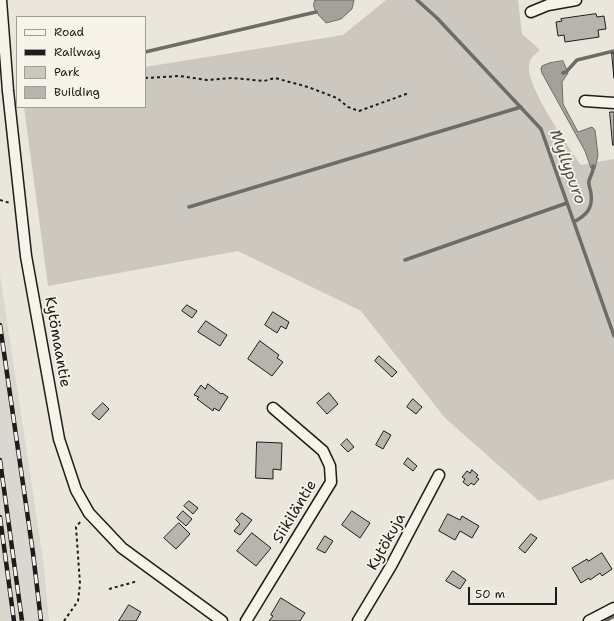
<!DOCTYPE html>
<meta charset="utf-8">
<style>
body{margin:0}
#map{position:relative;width:614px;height:621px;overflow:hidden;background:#eae6dc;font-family:"Shantell Sans",sans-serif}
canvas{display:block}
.legend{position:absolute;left:16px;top:16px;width:130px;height:92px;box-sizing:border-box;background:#f7f3e8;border:1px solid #9f9d96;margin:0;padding:5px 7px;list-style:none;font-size:12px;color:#1c1c1c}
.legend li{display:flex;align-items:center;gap:8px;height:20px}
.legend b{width:20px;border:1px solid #9f9d96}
.scale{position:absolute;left:468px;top:587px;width:89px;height:18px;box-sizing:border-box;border:2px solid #1c1c1c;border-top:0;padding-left:5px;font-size:12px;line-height:14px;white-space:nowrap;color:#1c1c1c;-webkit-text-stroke:3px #f7f3e8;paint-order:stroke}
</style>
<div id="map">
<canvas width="614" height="621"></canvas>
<ul class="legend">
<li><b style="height:5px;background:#f7f3e8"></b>Road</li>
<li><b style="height:5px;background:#1c1c1c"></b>Railway</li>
<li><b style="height:11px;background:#ccc8c0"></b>Park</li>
<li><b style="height:11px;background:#b6b4ac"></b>Building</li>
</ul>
<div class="scale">50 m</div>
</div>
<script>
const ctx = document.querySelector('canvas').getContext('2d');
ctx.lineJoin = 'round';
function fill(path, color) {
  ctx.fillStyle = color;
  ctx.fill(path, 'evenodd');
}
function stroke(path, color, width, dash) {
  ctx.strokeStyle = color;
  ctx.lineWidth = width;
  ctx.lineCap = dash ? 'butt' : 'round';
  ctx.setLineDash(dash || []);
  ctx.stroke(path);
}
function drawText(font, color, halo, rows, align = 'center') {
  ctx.font = font + ' "Shantell Sans",sans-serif';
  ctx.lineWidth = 3.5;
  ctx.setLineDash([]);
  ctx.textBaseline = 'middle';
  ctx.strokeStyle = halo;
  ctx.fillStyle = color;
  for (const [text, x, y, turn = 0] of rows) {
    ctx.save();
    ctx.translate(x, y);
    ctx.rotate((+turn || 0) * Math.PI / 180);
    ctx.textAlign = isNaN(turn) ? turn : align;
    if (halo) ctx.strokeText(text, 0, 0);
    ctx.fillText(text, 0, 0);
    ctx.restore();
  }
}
fill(new Path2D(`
 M 0,275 L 43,559 L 49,621 L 0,621 Z`), '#dad7ce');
fill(new Path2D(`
 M 386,0 L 518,0 L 522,34 L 540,50 C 534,55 529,59 529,67 C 527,87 568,146 581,165 L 614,159 L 614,479 L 539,501 L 445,418 L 361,311 L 238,251 L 48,286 L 24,107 L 145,107 L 145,67 L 343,35 Z`), '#ccc8c0');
const water = new Path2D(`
 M 315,0 L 354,0 L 352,9 L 341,19 L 326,23 C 320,16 310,9 315,0 Z
 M 563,61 L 568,73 L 562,82 L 563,104 L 578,132 L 592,127 L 595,130 L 598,155 L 595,169 L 591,168 L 585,151 L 542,73 L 541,69 L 542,66 L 549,63 Z`);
fill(water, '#a3a19a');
stroke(water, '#6d6c68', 1);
stroke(new Path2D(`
 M 417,0 L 437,18 L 541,129 L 614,336
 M 145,52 L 316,12
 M 563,73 L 566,72 L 577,60 L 614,51
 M 189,207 L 521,107
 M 574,222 C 586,215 593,209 591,194 C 591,190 588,185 589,181 C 590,176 594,172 593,166
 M 405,260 L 567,203
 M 605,621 L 614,616`), '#6d6c68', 3.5);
const building = new Path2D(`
 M 596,14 L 597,17 L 604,16 L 606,29 L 598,30 L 599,37 L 565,42 L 564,35 L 558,36 L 556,22 L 562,21 L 561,19 Z
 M 612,53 L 614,53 L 614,78 Z
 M 610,112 L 614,112 L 614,145 L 613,145 Z
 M 187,305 L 197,311 L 192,318 L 182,311 Z
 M 273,312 L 289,322 L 286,329 L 281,326 L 277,333 L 265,325 Z
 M 206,321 L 227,335 L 220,346 L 198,332 Z
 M 260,341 L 279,355 L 277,358 L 283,362 L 272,376 L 248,359 Z
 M 379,356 L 397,372 L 392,377 L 375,361 Z
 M 208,384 L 221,394 L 222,393 L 228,397 L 219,411 L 214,408 L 213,411 L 197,399 L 199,397 L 194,395 L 201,385 L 205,389 Z
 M 329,393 L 338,404 L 327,414 L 317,403 Z
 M 413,399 L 422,407 L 416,414 L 407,407 Z
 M 103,403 L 109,409 L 99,420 L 92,414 Z
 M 384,431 L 391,435 L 383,449 L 376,445 Z
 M 347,439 L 354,447 L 348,452 L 341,445 Z
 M 257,442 L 282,443 L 281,470 L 273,469 L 273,479 L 256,478 Z
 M 408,458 L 417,466 L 413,471 L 404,464 Z
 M 472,470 L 478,475 L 476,477 L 479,479 L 474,485 L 471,483 L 468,486 L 463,482 L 465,479 L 462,477 L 467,471 L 470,473 Z
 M 189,501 L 198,508 L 193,514 L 184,506 Z
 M 183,511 L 192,519 L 186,526 L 177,518 Z
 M 352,511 L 370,523 L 360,538 L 342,525 Z
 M 242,513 L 252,520 L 240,535 L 234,531 L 240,524 L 236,520 Z
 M 448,514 L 460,520 L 462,516 L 479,526 L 472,538 L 460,531 L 455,540 L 439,531 Z
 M 179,523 L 190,534 L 176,549 L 164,538 Z
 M 252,533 L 271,548 L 256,566 L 237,551 Z
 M 531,534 L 537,538 L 525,553 L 519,548 Z
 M 325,536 L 333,541 L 325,553 L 317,549 Z
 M 602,553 L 612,569 L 602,576 L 600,573 L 590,580 L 589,578 L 581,583 L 572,568 L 587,559 L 588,561 Z
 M 453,571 L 466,580 L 460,589 L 446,581 Z
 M 281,598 L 305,613 L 300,621 L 269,621 L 273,616 L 271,615 Z
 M 129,605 L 141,612 L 136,621 L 119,621 Z`);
fill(building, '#b6b4ac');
stroke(building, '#1c1c1c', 1);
const street = new Path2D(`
 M 1,0 L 8,91 L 26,256 L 59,439 L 76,490 L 89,513 L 122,548 L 222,621
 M 531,12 L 548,5 L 576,0
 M 585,101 L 614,103
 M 246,621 L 331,482 L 330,466 L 323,451 L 273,408
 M 358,621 L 391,566 L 439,475
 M 589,621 L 614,608`);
stroke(street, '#1c1c1c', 13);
stroke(new Path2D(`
 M 145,78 L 180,76 L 207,80 L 233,78 L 264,81 L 275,78 L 308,87 L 337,98 L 348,107 L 359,111 L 409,93
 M 0,200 L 10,203
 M 109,589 L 138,581
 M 64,621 L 78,601 L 80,584 L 76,527 L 82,520`), '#1c1c1c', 2, [3, 3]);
stroke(street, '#f7f3e8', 10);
const rail = new Path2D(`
 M 0,325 L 33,553 L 41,621
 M 0,460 L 22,621
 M 0,517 L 14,621`);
stroke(rail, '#1c1c1c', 4.5);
stroke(rail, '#f7f3e8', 3, [9]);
drawText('15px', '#1c1c1c', '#f7f3e8', [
 ["Kytömaantie",57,342,80],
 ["Siikiläntie",295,512,-59],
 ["Kytökuja",387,542,-61]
]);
drawText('italic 16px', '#52514e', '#f7f3e8', [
 ["Myllypuro",567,167,70]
]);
</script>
